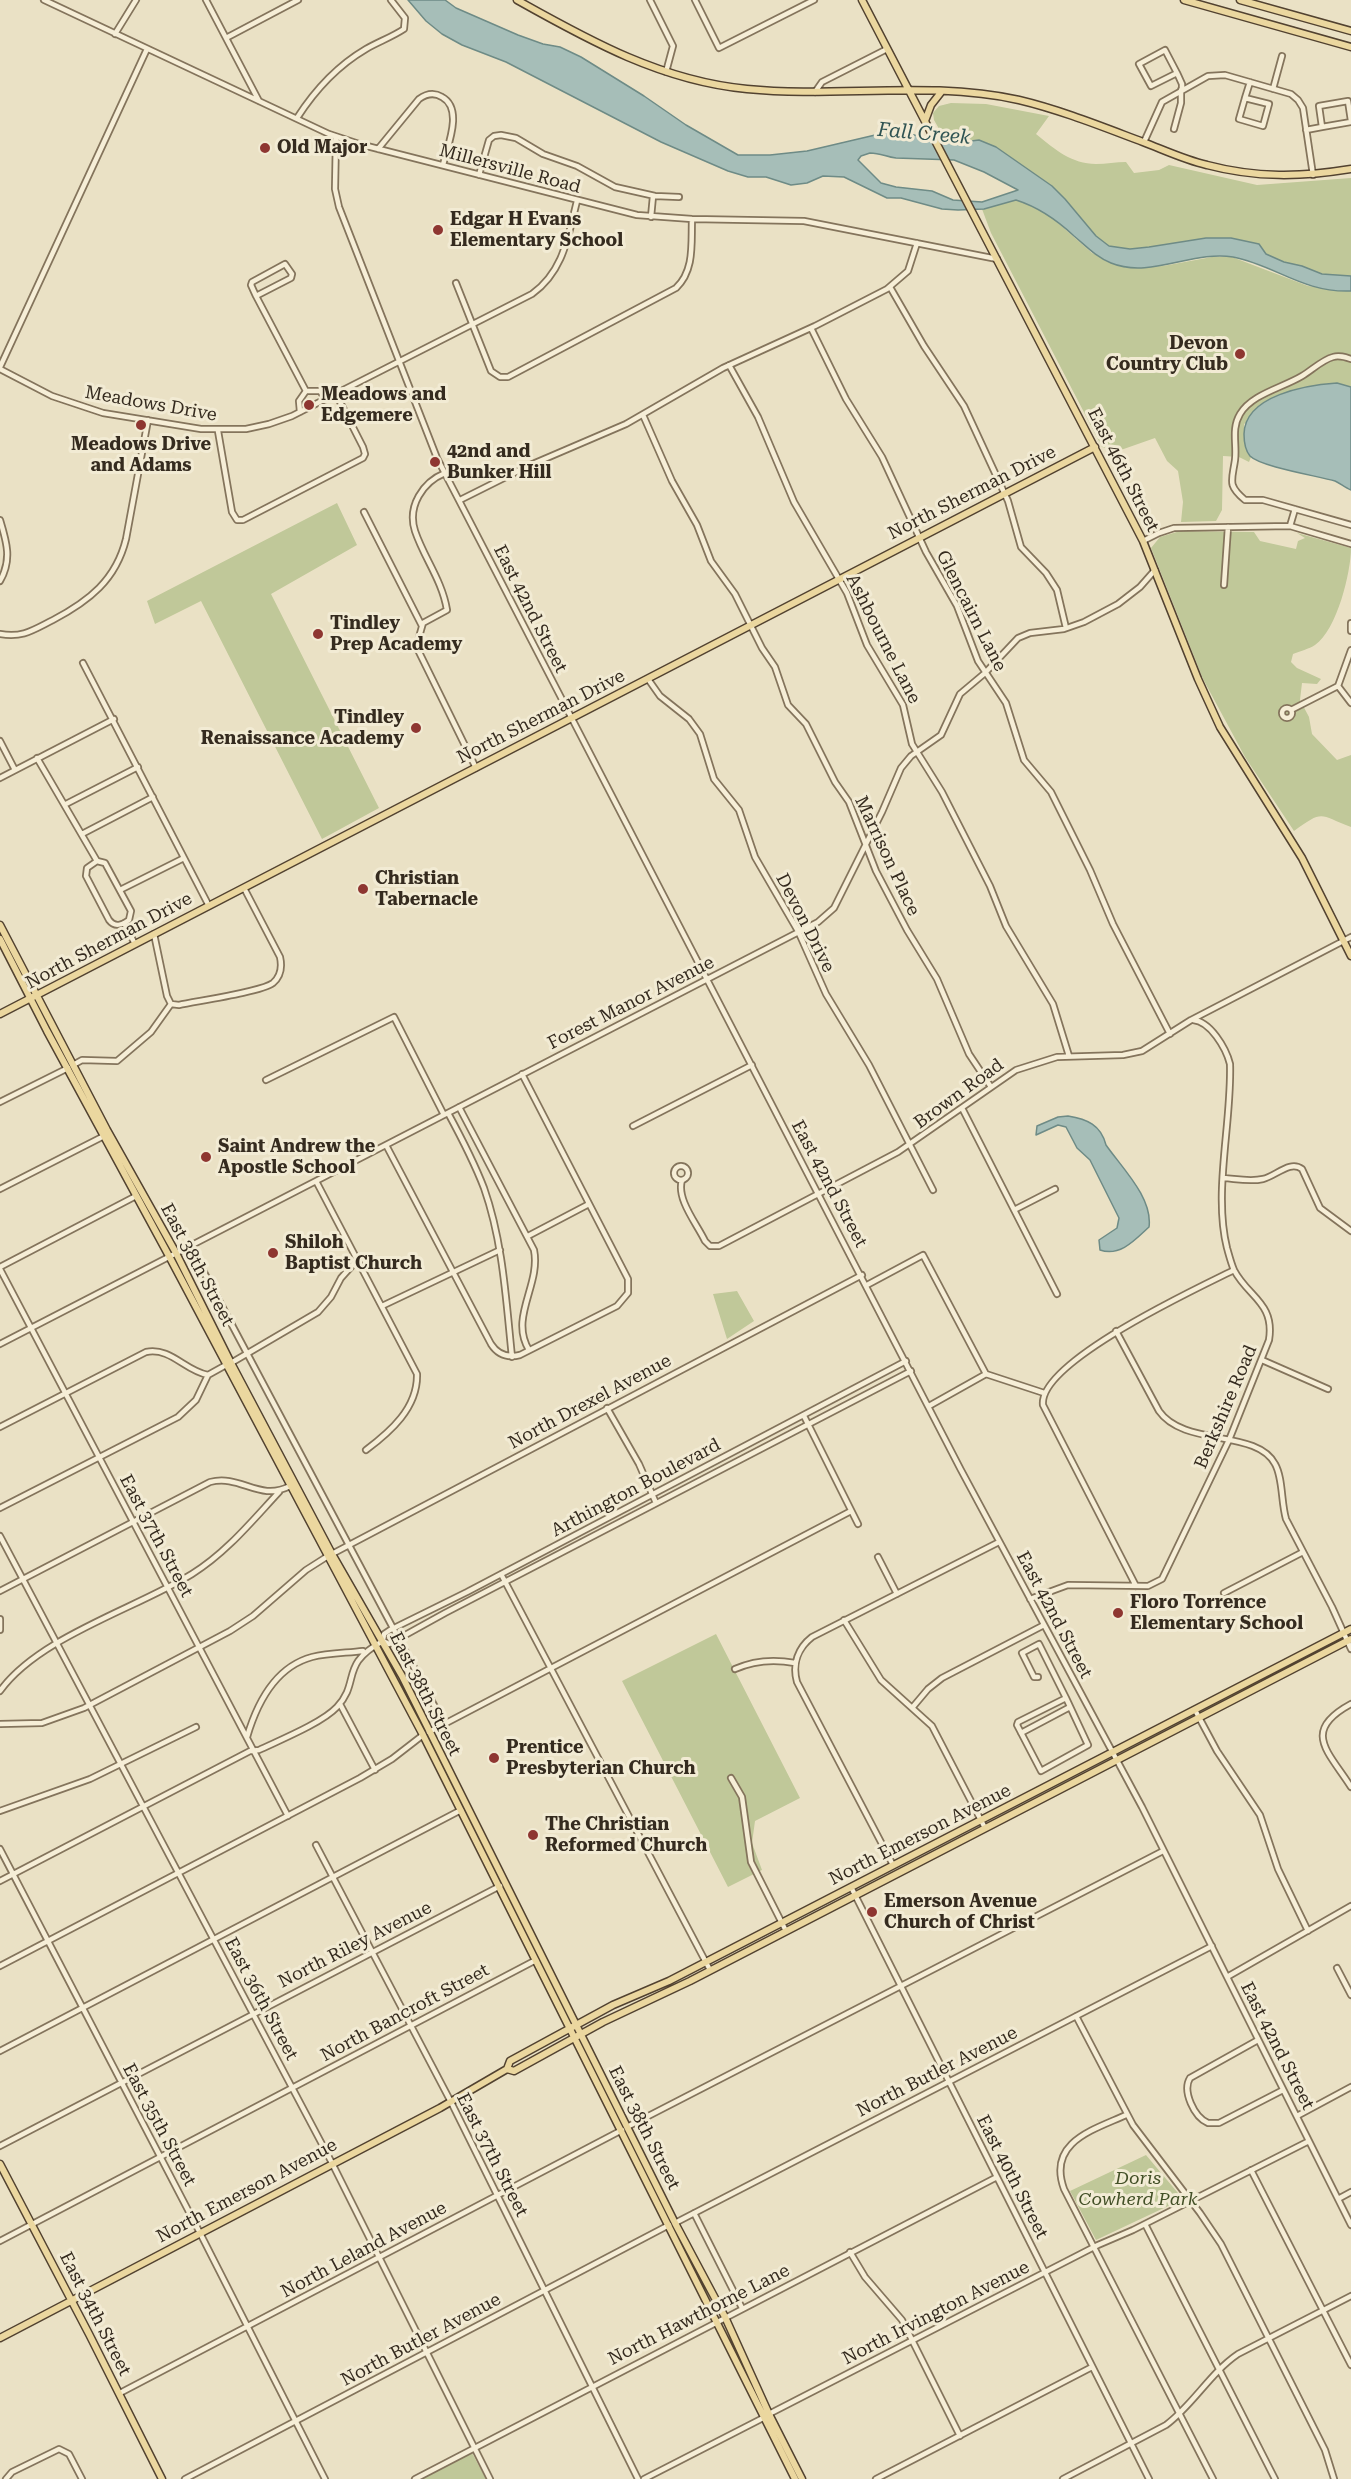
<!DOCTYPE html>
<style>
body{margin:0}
canvas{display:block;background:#eae1c5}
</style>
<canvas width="1351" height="2479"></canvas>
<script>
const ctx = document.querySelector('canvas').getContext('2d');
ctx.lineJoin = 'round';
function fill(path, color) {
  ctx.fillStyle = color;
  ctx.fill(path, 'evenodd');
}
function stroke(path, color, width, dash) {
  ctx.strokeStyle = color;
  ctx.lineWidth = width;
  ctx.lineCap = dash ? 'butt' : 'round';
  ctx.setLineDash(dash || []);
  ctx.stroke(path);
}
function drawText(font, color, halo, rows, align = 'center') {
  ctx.font = font + ' "Roboto Serif",serif';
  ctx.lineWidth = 6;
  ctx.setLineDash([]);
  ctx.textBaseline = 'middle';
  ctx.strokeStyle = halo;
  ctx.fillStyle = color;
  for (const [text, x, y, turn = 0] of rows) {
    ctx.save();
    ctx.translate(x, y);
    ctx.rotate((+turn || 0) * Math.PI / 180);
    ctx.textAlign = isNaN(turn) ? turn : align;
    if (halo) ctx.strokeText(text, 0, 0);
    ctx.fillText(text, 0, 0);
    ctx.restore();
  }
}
fill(new Path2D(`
 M 951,103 L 986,104 L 1049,116 L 1036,134 C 1054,149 1072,164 1096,164 C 1106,164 1116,162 1126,162 L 1134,173 L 1159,170 L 1169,165 L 1257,185 L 1351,178 L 1351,276 L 1322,274 L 1302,266 L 1284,262 L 1266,254 L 1259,244 L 1206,238 L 1149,247 L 1130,249 L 1109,247 L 1096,236 L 1065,199 L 996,147 L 979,140 L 946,141 L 934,120 L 933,113 L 939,106 Z
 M 1016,199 L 1049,215 L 1092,253 L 1127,268 L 1163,266 L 1212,257 L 1232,257 L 1308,286 L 1351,291 L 1351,387 L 1337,383 L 1291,390 L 1244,424 C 1244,437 1244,446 1251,457 L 1249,462 L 1239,457 L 1223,456 L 1222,510 L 1216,521 L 1181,522 L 1183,502 L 1178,471 L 1167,461 L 1155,438 L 1118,451 L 1102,447 L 991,233 L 982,209 Z
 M 337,503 L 357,545 L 271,594 L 379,808 L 322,839 L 201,601 L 155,624 L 147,601 Z
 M 1180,531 L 1254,532 L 1260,541 L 1296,549 L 1298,541 L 1305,538 L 1297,533 L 1351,548 C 1351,572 1337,630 1315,645 C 1309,649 1300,651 1293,654 L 1291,662 L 1297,668 L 1321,679 L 1317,684 L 1302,683 L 1300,700 L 1309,717 L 1312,734 L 1337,760 L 1351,755 L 1351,827 C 1319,815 1324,809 1294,831 L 1245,757 L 1203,679 L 1151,548 L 1160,537 Z
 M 737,1291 L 754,1321 L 727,1339 L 713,1294 Z
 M 716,1634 L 800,1798 L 755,1821 L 752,1843 L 762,1870 L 728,1887 L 622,1681 Z
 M 1146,2155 L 1183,2199 L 1096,2240 L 1070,2191 Z
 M 472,2453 L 486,2479 L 422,2479 Z`), '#c0c899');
const water = new Path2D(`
 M 408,0 L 445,0 L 456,8 L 518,35 L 543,44 L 560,47 L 581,57 L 644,96 L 686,125 L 738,155 L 770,155 L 807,151 L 888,132 L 904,133 L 955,143 L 979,140 L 996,147 L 1052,186 L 1065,199 L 1096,236 L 1109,246 L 1130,249 L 1149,247 L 1206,238 L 1231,238 L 1259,244 L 1266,254 L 1284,262 L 1302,266 L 1322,274 L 1351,276 L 1351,291 C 1303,293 1275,265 1233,257 C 1194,250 1150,279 1111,263 C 1096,257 1086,246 1074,236 C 1057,220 1038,207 1016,200 L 984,209 L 958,210 L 942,209 L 901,198 L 887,198 L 844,177 L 823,176 L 807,183 L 791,185 L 766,177 L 748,177 L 728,171 L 661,142 L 506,62 L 462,45 L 442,34 L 426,21 ZM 870,153 C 881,153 886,157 896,158 L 954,160 L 984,172 L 1018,190 L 982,202 L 953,200 L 932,191 L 896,187 L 881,183 L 858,160 L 861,156 Z
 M 1337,383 L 1351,387 L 1351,490 C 1345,488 1340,483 1335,481 C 1318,476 1261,467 1250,456 C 1245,450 1244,441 1244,434 C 1245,395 1307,385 1337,383 Z
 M 1068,1116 C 1087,1119 1101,1125 1106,1145 C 1122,1168 1153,1198 1149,1227 C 1135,1240 1120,1257 1100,1250 L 1099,1240 L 1117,1228 L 1119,1218 L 1090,1160 L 1077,1148 L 1066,1127 L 1058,1125 L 1036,1135 L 1037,1126 L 1058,1117 Z`);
fill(water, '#a6beb8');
stroke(water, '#6e8b86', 1.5);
const minor = new Path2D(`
 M 44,0 L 329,134 L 359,144 L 637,215 L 692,219 L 804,221 L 997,259
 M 206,0 L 259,101
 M 650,0 L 673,46 L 666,72
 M 695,0 L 719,48 L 814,0
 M 115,34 L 136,0
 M 226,38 L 298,0
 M 1165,50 L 1177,73 L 1151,86 L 1139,64 Z
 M 1177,73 L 1182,84 L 1182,89
 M 1273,89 L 1282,56
 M 815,92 L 822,82 L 887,49
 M 1245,98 L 1269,104 L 1263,126 L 1239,119 Z
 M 1245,98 L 1250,82
 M 297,118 C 315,90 337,66 366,49 C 378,42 392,37 404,29 L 405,18 L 391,0
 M 1351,121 L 1348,101 L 1319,106 L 1322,127 L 1351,122
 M 1174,129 L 1181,103 L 1181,90
 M 1306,130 L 1322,127
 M 336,137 L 335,189 L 339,207 L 437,458 L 961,1470 L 1142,1807 L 1351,2225
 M 1144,142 L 1162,102 L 1208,76 L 1225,75 L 1291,94 L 1298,100 L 1303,108 L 1313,175
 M 378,149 L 419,99 C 426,94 434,92 442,97 C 464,109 447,147 443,165
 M 479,175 L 489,140 L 494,136 L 501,135 L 516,138 L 543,154 L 577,166 L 615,187 L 655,196 L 679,197
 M 651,217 L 653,196
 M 285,264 L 292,274 L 291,278 L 256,296 L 251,285 L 252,282 Z
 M 456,283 L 491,371 L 500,377 L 508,377 L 676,288 C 695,270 691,243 692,219
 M 890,287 L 924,346 L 964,406 L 1008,501 L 1021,547 L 1046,573 L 1057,590 L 1066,628
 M 256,296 L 306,391
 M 811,328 L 846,399 L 882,457 L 926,552 L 957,606 L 978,661 L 1006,703 L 1024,760 L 1051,792 L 1090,870 L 1113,924 L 1170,1034
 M 1351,359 C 1345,357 1339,355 1333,357 C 1322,360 1312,370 1302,376 C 1282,388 1252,394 1240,414 C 1231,429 1237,444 1235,460 C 1232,481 1227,485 1245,500 L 1263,500 L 1351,525
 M 729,365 L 758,417 L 794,502 L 847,593 L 867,645 L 903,705 L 912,744 L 942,792 L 990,886 L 1006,926 L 1053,1004 L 1069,1056
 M 0,367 L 147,49
 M 0,369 L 52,396 L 103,413 L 201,429 L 246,429 L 269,424 L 292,416 L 532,294 C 564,271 568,236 577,201
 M 300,412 L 299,401 L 306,391 L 320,391 L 326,399
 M 643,415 L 672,481 L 697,525 L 711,561 L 735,594 L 762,648 L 775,667 L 788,705 L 806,724 L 835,782 L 849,802 L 876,871 L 907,930 L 937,979 L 969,1054 L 991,1087
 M 218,431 L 232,512 L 237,520 L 243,520 L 363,458 L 365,454 L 363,447 L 336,394
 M 445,473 C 423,482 407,506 415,531 C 424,558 442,580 447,610 L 423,623 L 417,644 L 418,650 L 476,768
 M 460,500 L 528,466 L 626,424 L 723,368 L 815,326 L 887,289 L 908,271 L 917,243
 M 364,512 L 422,626
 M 0,520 C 7,543 12,560 0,581
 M 1290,526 L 1295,509
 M 1143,541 L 1159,533 L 1174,528 L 1290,526 L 1351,544
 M 1224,585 L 1228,527
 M 1351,623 L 1351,631
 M 0,634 C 23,638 33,630 53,620 C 89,601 116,580 126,539 L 148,420
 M 83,663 L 209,906
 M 648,679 L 660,696 L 689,719 L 700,734 L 714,779 L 739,810 L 755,857 L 798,931 L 826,994 L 869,1065 L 933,1190
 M 1338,686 L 1351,650
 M 1338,686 L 1351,703
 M1282 713a5 5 0 1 1 10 0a5 5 0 1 1-10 0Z
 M 1291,710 L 1338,686
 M 0,741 L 15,770
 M 37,758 L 97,861 L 105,863 L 131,911 L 129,920 C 122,925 115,928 109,920 L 86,876 L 87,868 L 97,861
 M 0,778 L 114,719
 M 66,804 L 138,767
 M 82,834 L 153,797
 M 120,890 L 184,858
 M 124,923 L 135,944
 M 154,934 L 167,996 L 171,1004
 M 171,1004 L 179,1005 C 197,1001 261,992 273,983 C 281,976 282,966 280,957 L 244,888
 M 73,1065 L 82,1060 L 117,1061 L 151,1032 L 171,1004
 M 266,1080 L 394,1017 L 444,1115
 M 0,1102 L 68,1068
 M 459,1107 L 534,1250 C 541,1285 509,1317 529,1350
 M 962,1108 L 1057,1294
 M 448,1113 C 461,1137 474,1162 484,1188 C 503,1242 506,1300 512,1357
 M 633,1126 L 752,1065
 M 386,1145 L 491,1344 C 498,1355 508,1358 520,1355 L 617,1306 L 628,1293 L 628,1279 L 522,1074
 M674 1173a7 7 0 1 1 14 0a7 7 0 1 1-14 0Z
 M 1224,1178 C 1237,1179 1250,1182 1263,1179 C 1276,1176 1290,1160 1302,1169 L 1320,1208 L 1351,1231
 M 682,1180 C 676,1199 697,1224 705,1241 L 710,1246 L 719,1246 L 898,1152 L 1016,1070 L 1057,1057 L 1123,1055 L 1142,1051 L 1191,1020 L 1351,937
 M 316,1181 L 417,1374 C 418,1408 390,1432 366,1450
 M 0,1189 L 104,1136
 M 1014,1210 L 1055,1189
 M 528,1236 L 589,1204
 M 190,1246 L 444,1724
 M 0,1267 L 136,1196
 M 0,1269 L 288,1816
 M 867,1285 L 923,1255 L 986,1374
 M 382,1306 L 500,1250
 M 1116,1331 L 1159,1411 C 1184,1447 1257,1429 1275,1464 C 1283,1478 1281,1502 1286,1519 L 1332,1607 L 1351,1649
 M 0,1344 L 818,922 L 834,908 L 882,812 L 901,768 L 911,756 L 941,735 L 960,694 L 985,673 L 1018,638 L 1030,633 L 1064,629 L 1084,622 L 1118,604 L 1140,587 L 1155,570
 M 1262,1360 L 1328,1389
 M 231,1363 L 318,1312 L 331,1297 L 341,1278 L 358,1259
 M 986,1374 L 1044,1393
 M 929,1406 L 986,1374
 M 607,1408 L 639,1464 L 656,1503
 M 804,1416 L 858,1524
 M 0,1427 L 146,1352 C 171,1347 185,1371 208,1375
 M 0,1508 L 178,1417 L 196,1400 L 208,1375 L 226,1365
 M 0,1536 L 332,2163 L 490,2479
 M 332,1554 L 862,1275
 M 878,1557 L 897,1594
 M 501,1574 L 710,1970
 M 1136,1586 L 1043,1405 C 1038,1362 1198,1288 1234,1270
 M 0,1591 L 210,1482 C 241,1474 259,1502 290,1486
 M 1224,1593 L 1303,1552
 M 1030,1599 L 1068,1585 L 1148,1586 L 1162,1579 L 1229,1440 L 1269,1340 C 1275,1303 1248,1297 1234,1270 C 1231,1263 1229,1255 1227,1248 C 1213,1192 1232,1122 1230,1064 C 1226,1048 1210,1021 1193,1020
 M 0,1619 L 0,1630
 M 844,1620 L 881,1680 L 932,1726 L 985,1828
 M 383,1641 L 389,1644 L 445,1613 L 911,1371
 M 735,1669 C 755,1660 774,1659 795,1663
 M 1038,1677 L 1034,1677 L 1022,1653 L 1039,1644 L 1066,1698
 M 0,1691 C 39,1637 135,1609 192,1574 C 226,1553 252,1521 279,1492
 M 1066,1698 L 1088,1745 L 1041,1771 L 1017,1725 L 1018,1722 Z
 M 340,1704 L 375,1770
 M 1351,1704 C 1301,1731 1328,1751 1351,1787
 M 912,1708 L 928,1689 L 942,1678 L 1044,1625
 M 1195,1710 L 1217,1751 L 1260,1815 L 1278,1869 L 1308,1931
 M 0,1724 L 42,1723 L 84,1708 L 230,1631 L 253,1616 L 306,1570 L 328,1556
 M 429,1732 L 851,1511
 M 1021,1733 L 1070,1707
 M 247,1737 C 257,1703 275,1667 312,1657 C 328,1653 347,1653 363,1651
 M 731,1778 L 742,1797 L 751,1862 L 786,1931
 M 0,1811 L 90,1779 L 196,1727
 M 316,1845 L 451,2102 L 638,2479
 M 0,1849 L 200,2233 L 325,2479
 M 893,1865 L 797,1682 C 792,1664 798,1648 812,1637 L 999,1542
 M 0,1881 L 250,1751 L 259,1750 C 280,1740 322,1723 337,1707 C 361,1681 339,1665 383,1641 L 384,1634 L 390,1630 L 467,1592 L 906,1361
 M 851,1887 L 1149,2479
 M 0,1966 L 360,1778 L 392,1759 L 423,1735
 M 1337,1968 L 1351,1995
 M 1227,1977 L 1351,1906
 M 1076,2016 L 1133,2125 L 1200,2213 L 1221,2244 L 1325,2450 L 1334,2479
 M 1258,2040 L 1190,2078 C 1182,2091 1194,2117 1208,2123 L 1219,2123 L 1283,2090
 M 0,2051 L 461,1810
 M 1126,2115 C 1093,2130 1047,2142 1064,2189 L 1213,2479
 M 1297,2116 L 1351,2087
 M 627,2127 L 1163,1851
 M 0,2146 L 500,1886
 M 1251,2170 L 1351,2365
 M 1338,2199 L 1351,2192
 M 694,2213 L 742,2308
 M 675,2223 L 1212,1946
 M 1145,2224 L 1275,2479
 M 0,2241 L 536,1960
 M 850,2252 L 865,2277 L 902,2320 L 960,2436
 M 120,2393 L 622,2130
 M 769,2414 L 1098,2245 L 1133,2230 L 1309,2141
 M 6,2479 L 12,2472 L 59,2449 L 69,2454 L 82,2479
 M 185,2479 L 669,2225
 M 415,2479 L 997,2177
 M 644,2479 L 765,2417
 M 876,2479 L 1092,2367
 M 1063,2479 L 1166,2425 C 1193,2405 1210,2373 1238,2354 L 1351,2296`);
const major = new Path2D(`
 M 517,0 C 590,41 662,81 747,89 C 837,98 929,80 1019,100 C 1061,110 1103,127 1143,142 C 1164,150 1185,160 1207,165 C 1256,178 1302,177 1351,169
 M 862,0 L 1143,541 L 1198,679 L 1220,727 L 1302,858 L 1351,956
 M 1184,0 L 1351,47
 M 1240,0 L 1351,31
 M 925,121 L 931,105 L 942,91
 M 0,925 L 107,1130 L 176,1253 L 231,1363 L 332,1554 L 402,1676 L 675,2223 L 725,2317 L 769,2414 L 802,2479
 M 0,939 L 47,1031 L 169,1256 L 423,1735 L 795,2479
 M 0,1014 L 1095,447
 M 507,2069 L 510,2061 L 613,2005 L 669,1981 L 1351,1629
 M 0,2164 L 89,2334 L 162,2479
 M 0,2338 L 440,2108 L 507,2069 L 514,2071 L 603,2022 L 690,1981 L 1351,1639`);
stroke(minor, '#84745c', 8);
stroke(major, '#524230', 9);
stroke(minor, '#f6eed7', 4.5);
stroke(major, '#ebd79f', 6);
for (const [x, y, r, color] of [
 [265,148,6,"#8e3631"],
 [438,230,6,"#8e3631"],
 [1240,354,6,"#8e3631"],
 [309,405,6,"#8e3631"],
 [141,425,6,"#8e3631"],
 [435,462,6,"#8e3631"],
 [318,634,6,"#8e3631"],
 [416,728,6,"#8e3631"],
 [363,889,6,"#8e3631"],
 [206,1157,6,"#8e3631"],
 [273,1253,6,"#8e3631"],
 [1118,1613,6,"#8e3631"],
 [494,1758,6,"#8e3631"],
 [533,1835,6,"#8e3631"],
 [872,1912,6,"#8e3631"]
]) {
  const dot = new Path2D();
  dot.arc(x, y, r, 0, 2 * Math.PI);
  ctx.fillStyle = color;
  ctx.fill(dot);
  stroke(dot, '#f2ebd4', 2);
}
drawText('bold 18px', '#352b1f', '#f2ebd4', [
 ["Old Major",277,148],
 ["Edgar H Evans",450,220],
 ["Elementary School",450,241],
 ["Devon",1228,344,"right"],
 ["Country Club",1228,365,"right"],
 ["Meadows and",321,395],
 ["Edgemere",321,416],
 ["Meadows Drive",141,445,"center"],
 ["and Adams",141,466,"center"],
 ["42nd and",447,452],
 ["Bunker Hill",447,473],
 ["Tindley",330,624],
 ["Prep Academy",330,645],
 ["Tindley",404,718,"right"],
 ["Renaissance Academy",404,739,"right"],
 ["Christian",375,879],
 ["Tabernacle",375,900],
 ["Saint Andrew the",218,1147],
 ["Apostle School",218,1168],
 ["Shiloh",285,1243],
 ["Baptist Church",285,1264],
 ["Floro Torrence",1130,1603],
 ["Elementary School",1130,1624],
 ["Prentice",506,1748],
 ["Presbyterian Church",506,1769],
 ["The Christian",545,1825],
 ["Reformed Church",545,1846],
 ["Emerson Avenue",884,1902],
 ["Church of Christ",884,1923]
], 'left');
drawText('18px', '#352b1f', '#f2ebd4', [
 ["Millersville Road",510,169,15],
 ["Meadows Drive",151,404,10],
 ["East 46th Street",1123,470,63],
 ["North Sherman Drive",972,493,-27],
 ["East 42nd Street",530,609,63],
 ["Glencairn Lane",971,611,63],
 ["Ashbourne Lane",883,639,63],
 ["North Sherman Drive",541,717,-27],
 ["Marrison Place",887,856,65],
 ["Devon Drive",805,923,63],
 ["North Sherman Drive",109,941,-28],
 ["Forest Manor Avenue",631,1003,-27],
 ["Brown Road",959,1094,-36],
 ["East 42nd Street",829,1184,62],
 ["East 38th Street",197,1265,62],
 ["North Drexel Avenue",590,1402,-28],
 ["Berkshire Road",1226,1407,-67],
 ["Arthington Boulevard",636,1488,-28],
 ["East 37th Street",156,1536,62],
 ["East 42nd Street",1054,1615,62],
 ["East 38th Street",425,1694,63],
 ["North Emerson Avenue",920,1835,-27],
 ["North Riley Avenue",355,1945,-27],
 ["East 36th Street",261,1999,62],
 ["North Bancroft Street",405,2013,-28],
 ["East 42nd Street",1277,2046,63],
 ["North Butler Avenue",937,2072,-27],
 ["East 35th Street",159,2125,62],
 ["East 38th Street",644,2128,63],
 ["East 37th Street",492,2155,63],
 ["East 40th Street",1012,2177,63],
 ["North Emerson Avenue",247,2191,-28],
 ["North Leland Avenue",364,2250,-28],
 ["North Irvington Avenue",936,2313,-27],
 ["East 34th Street",95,2314,63],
 ["North Hawthorne Lane",699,2315,-27],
 ["North Butler Avenue",421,2340,-28]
]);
drawText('italic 18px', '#435027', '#f2ebd4', [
 ["Doris",1138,2179],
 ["Cowherd Park",1138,2200]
]);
drawText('italic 20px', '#305453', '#f2ebd4', [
 ["Fall Creek",924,134,5]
]);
</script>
